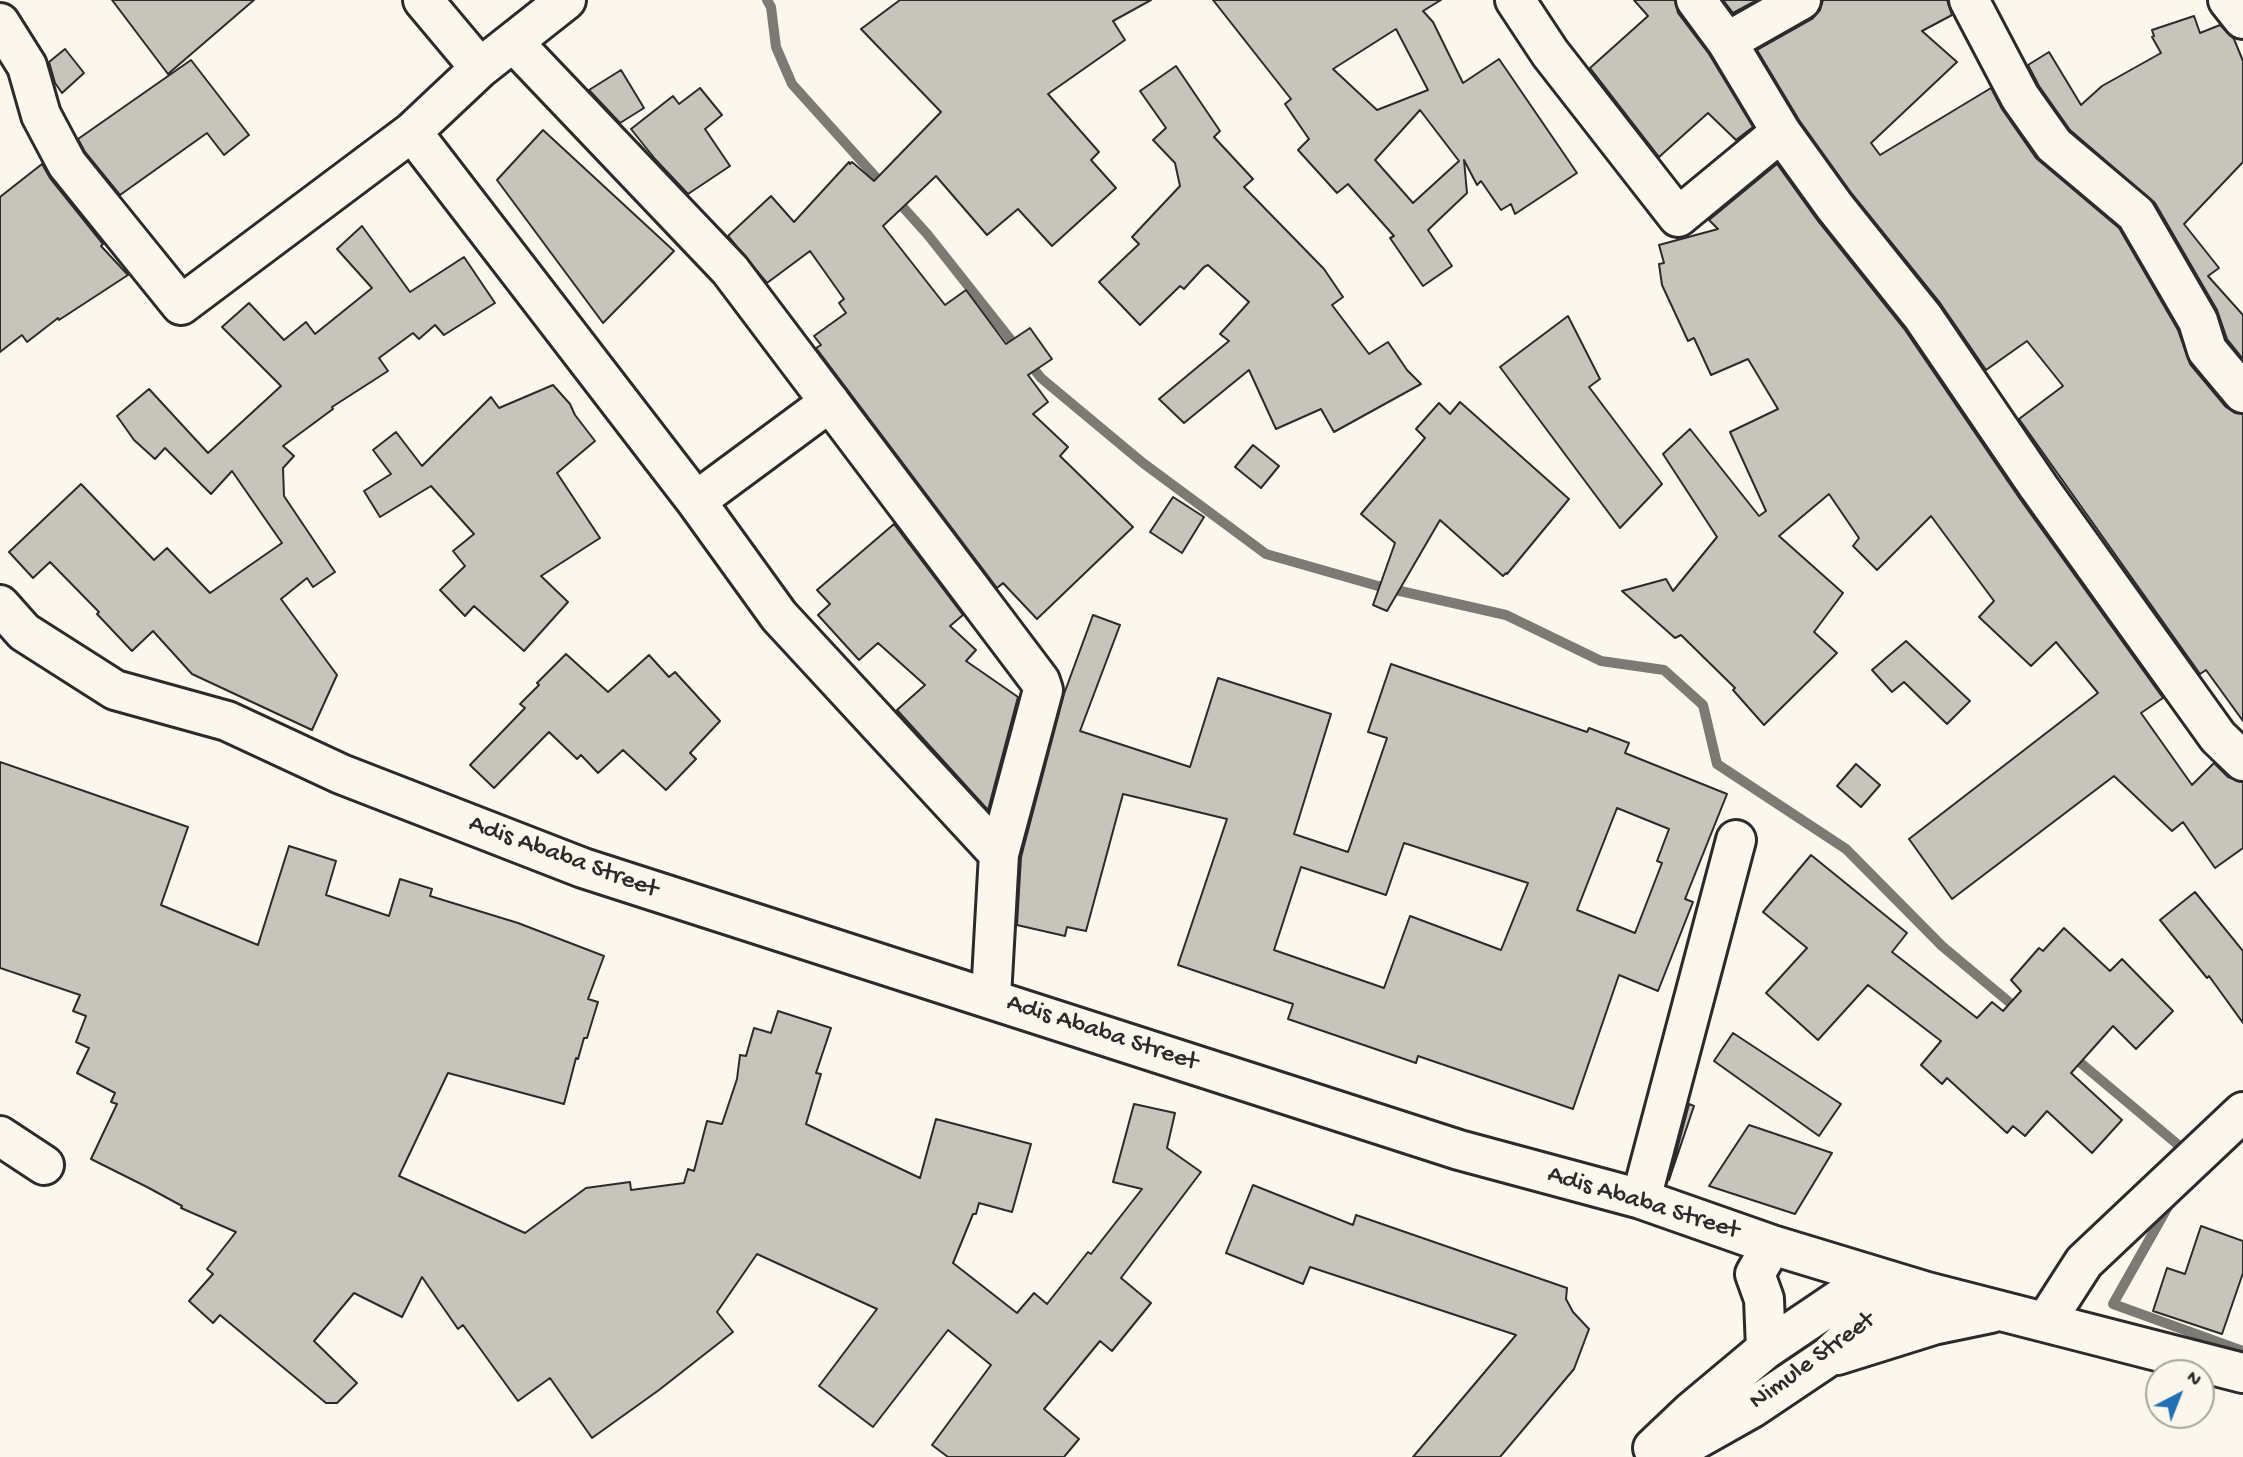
<!DOCTYPE html>
<style>
body{margin:0}
#map{position:relative;width:2243px;height:1457px;overflow:hidden;background:#fbf7ec;font-family:"Gochi Hand",sans-serif}
canvas{display:block}
.north{position:absolute;left:2145px;top:1359px;width:70px;height:70px;box-sizing:border-box;background:#fbf7ec;border:2px solid #a8a59f;border-radius:50%;rotate:42deg;font-size:19px;font-weight:700;line-height:28px;text-align:center;color:#2b2b2b}
.north::after{content:'';display:block;margin:auto;width:24px;height:32px;background:#1f6fb2;clip-path:polygon(50% 0,100% 100%,50% 72%,0 100%)}
</style>
<div id="map">
<canvas width="2243" height="1457"></canvas>
<div class="north">N</div>
</div>
<script>
const ctx = document.querySelector('canvas').getContext('2d');
ctx.lineJoin = 'round';
function stroke(path, color, width, dash) {
  ctx.strokeStyle = color;
  ctx.lineWidth = width;
  ctx.lineCap = dash ? 'butt' : 'round';
  ctx.setLineDash(dash || []);
  ctx.stroke(path);
}
function fill(path, color) {
  ctx.fillStyle = color;
  ctx.fill(path, 'evenodd');
}
function drawText(font, color, halo, rows, align = 'center') {
  ctx.font = font + ' "Gochi Hand",sans-serif';
  ctx.lineWidth = 6;
  ctx.setLineDash([]);
  ctx.textBaseline = 'middle';
  ctx.strokeStyle = halo;
  ctx.fillStyle = color;
  for (const [text, x, y, turn = 0] of rows) {
    ctx.save();
    ctx.translate(x, y);
    ctx.rotate((+turn || 0) * Math.PI / 180);
    ctx.textAlign = isNaN(turn) ? turn : align;
    if (halo) ctx.strokeText(text, 0, 0);
    ctx.fillText(text, 0, 0);
    ctx.restore();
  }
}
stroke(new Path2D(`
 M 767,0 L 771,7 L 776,47 L 792,84 L 928,235 L 1041,378 L 1143,463 L 1266,554 L 1378,586 L 1506,615 L 1601,661 L 1664,670 L 1703,705 L 1717,764 L 1846,849 L 1942,946 L 2021,1012
 M 2070,1054 L 2189,1154
 M 2170,1203 L 2113,1304 L 2243,1351`), '#7b7a75', 10);
const building = new Path2D(`
 M 112,0 L 254,0 L 168,74 Z
 M 900,0 L 1151,0 L 1113,21 L 1125,40 L 1048,94 L 1099,152 L 1091,160 L 1116,188 L 1052,246 L 1018,209 L 987,235 L 936,176 L 883,226 L 945,305 L 966,290 L 1006,344 L 1030,328 L 1052,359 L 1028,375 L 1048,402 L 1033,414 L 1068,447 L 1060,456 L 1133,527 L 1037,619 L 1003,583 L 997,588 L 816,348 L 821,345 L 814,336 L 846,313 L 839,303 L 844,299 L 810,251 L 767,283 L 728,236 L 771,196 L 794,222 L 849,162 L 850,164 L 852,162 L 874,181 L 941,112 L 861,29 Z
 M 1213,0 L 1441,0 L 1423,11 L 1433,22 L 1463,83 L 1499,59 L 1577,173 L 1515,214 L 1511,204 L 1501,210 L 1481,181 L 1477,185 L 1464,160 L 1467,193 L 1428,230 L 1452,266 L 1423,286 L 1390,238 L 1394,236 L 1348,184 L 1337,193 L 1298,150 L 1309,139 L 1285,104 L 1291,99 ZM 1396,29 L 1428,90 L 1377,110 L 1333,69 ZM 1420,110 L 1459,161 L 1413,203 L 1375,160 Z
 M 1634,0 L 1675,0 L 1678,13 L 1709,54 L 1753,127 L 1736,140 L 1708,113 L 1659,157 L 1590,68 L 1648,16 Z
 M 1723,0 L 1757,0 L 1733,13 Z
 M 1823,0 L 1947,0 L 1952,15 L 1922,31 L 1957,62 L 1871,143 L 1880,155 L 1991,88 L 2002,109 L 2036,158 L 2119,228 L 2178,330 L 2190,364 L 2226,407 L 2235,413 L 2243,414 L 2243,721 L 2206,670 L 2200,674 L 2019,419 L 2063,386 L 2027,341 L 1986,370 L 1940,303 L 1852,194 L 1799,120 L 1757,50 L 1812,19 L 1820,10 Z
 M 2194,16 L 2200,33 L 2220,25 L 2234,39 L 2243,61 L 2243,162 L 2184,224 L 2219,268 L 2208,276 L 2243,315 L 2243,359 L 2227,339 L 2217,310 L 2155,203 L 2070,130 L 2039,86 L 2028,65 L 2049,52 L 2081,105 L 2102,86 L 2161,53 L 2152,37 L 2154,36 L 2152,30 Z
 M 65,49 L 84,73 L 62,93 L 55,83 L 49,62 Z
 M 191,60 L 249,135 L 224,155 L 207,133 L 120,195 L 85,152 L 78,139 Z
 M 1176,66 L 1220,131 L 1214,137 L 1253,179 L 1244,187 L 1324,269 L 1343,297 L 1332,305 L 1369,354 L 1388,342 L 1407,370 L 1421,384 L 1334,432 L 1321,409 L 1276,429 L 1249,370 L 1184,423 L 1159,399 L 1229,341 L 1220,334 L 1249,302 L 1208,265 L 1204,267 L 1184,289 L 1180,286 L 1140,325 L 1099,282 L 1139,244 L 1132,237 L 1180,186 L 1175,163 L 1153,140 L 1166,128 L 1140,91 Z
 M 621,70 L 644,108 L 620,123 L 589,90 Z
 M 700,88 L 722,115 L 705,129 L 730,166 L 688,194 L 655,159 L 631,129 L 673,96 L 679,104 Z
 M 543,130 L 674,251 L 603,323 L 497,180 Z
 M 42,164 L 50,178 L 103,244 L 101,246 L 128,275 L 59,320 L 58,318 L 27,342 L 22,335 L 0,352 L 0,197 Z
 M 1777,164 L 1818,221 L 1905,330 L 2020,499 L 2163,698 L 2141,713 L 2192,785 L 2214,763 L 2228,777 L 2243,782 L 2243,848 L 2215,868 L 2183,822 L 2172,831 L 2114,776 L 1952,899 L 1909,839 L 2098,693 L 2056,642 L 2031,666 L 1979,617 L 1994,601 L 1931,516 L 1877,570 L 1853,546 L 1859,538 L 1829,494 L 1779,536 L 1843,593 L 1814,632 L 1837,653 L 1764,725 L 1733,690 L 1735,688 L 1681,635 L 1675,638 L 1622,591 L 1666,579 L 1673,591 L 1717,537 L 1663,454 L 1690,429 L 1759,516 L 1766,511 L 1730,432 L 1778,409 L 1748,359 L 1711,375 L 1694,338 L 1688,341 L 1662,285 L 1659,264 L 1664,263 L 1659,245 L 1718,229 L 1709,220 Z
 M 362,226 L 410,292 L 464,257 L 495,303 L 444,335 L 435,325 L 419,339 L 413,333 L 379,358 L 388,371 L 332,407 L 333,409 L 283,446 L 294,456 L 283,468 L 284,496 L 335,572 L 313,587 L 307,578 L 281,599 L 337,675 L 312,730 L 192,674 L 153,631 L 132,651 L 97,614 L 99,612 L 50,562 L 33,578 L 9,552 L 81,484 L 154,560 L 167,548 L 210,593 L 282,543 L 232,471 L 211,494 L 165,448 L 155,459 L 134,440 L 117,416 L 149,389 L 208,453 L 281,386 L 222,327 L 249,303 L 284,340 L 306,322 L 315,334 L 372,288 L 337,249 Z
 M 1568,316 L 1600,379 L 1589,387 L 1662,484 L 1620,528 L 1500,367 Z
 M 553,385 L 570,404 L 575,415 L 595,441 L 557,473 L 600,538 L 541,576 L 568,602 L 524,651 L 474,606 L 465,616 L 440,590 L 465,566 L 453,551 L 474,534 L 431,486 L 380,517 L 364,491 L 391,474 L 373,450 L 396,432 L 422,466 L 491,397 L 499,408 Z
 M 1460,402 L 1569,499 L 1507,574 L 1506,573 L 1503,576 L 1440,520 L 1387,611 L 1373,605 L 1395,543 L 1361,514 L 1425,438 L 1416,429 L 1439,403 L 1450,414 Z
 M 1253,445 L 1279,466 L 1261,488 L 1235,467 Z
 M 1173,497 L 1204,517 L 1182,553 L 1150,532 Z
 M 894,524 L 963,615 L 950,626 L 976,650 L 966,661 L 1018,697 L 988,810 L 897,710 L 925,685 L 878,643 L 859,660 L 818,615 L 830,604 L 817,590 Z
 M 1093,615 L 1120,625 L 1080,731 L 1190,767 L 1218,678 L 1331,714 L 1294,834 L 1348,852 L 1387,738 L 1368,732 L 1391,664 L 1587,732 L 1589,728 L 1629,743 L 1625,753 L 1727,794 L 1685,899 L 1693,902 L 1658,991 L 1619,975 L 1573,1109 L 1418,1056 L 1416,1063 L 1288,1019 L 1293,1004 L 1178,965 L 1227,819 L 1123,794 L 1086,931 L 1067,927 L 1065,936 L 1017,925 L 1021,857 L 1064,694 ZM 1617,808 L 1669,829 L 1657,861 L 1662,863 L 1635,933 L 1577,910 ZM 1404,843 L 1528,883 L 1501,950 L 1410,916 L 1384,988 L 1274,950 L 1301,867 L 1386,895 Z
 M 1906,641 L 1970,701 L 1947,724 L 1904,682 L 1892,692 L 1872,670 Z
 M 566,654 L 608,692 L 649,655 L 669,677 L 675,672 L 720,721 L 690,753 L 696,759 L 666,790 L 623,750 L 598,773 L 581,755 L 577,759 L 549,732 L 494,788 L 470,765 L 525,708 L 520,704 L 539,685 L 537,683 Z
 M 0,762 L 188,827 L 161,905 L 258,945 L 289,846 L 336,861 L 326,895 L 389,916 L 400,879 L 432,889 L 430,896 L 518,923 L 604,956 L 588,999 L 598,1002 L 587,1038 L 584,1038 L 578,1059 L 576,1058 L 564,1104 L 448,1073 L 399,1176 L 525,1233 L 586,1188 L 630,1182 L 631,1190 L 684,1183 L 688,1169 L 694,1171 L 707,1121 L 722,1124 L 737,1079 L 740,1055 L 746,1056 L 754,1028 L 771,1033 L 778,1011 L 831,1028 L 816,1073 L 821,1074 L 806,1124 L 920,1178 L 936,1119 L 1031,1144 L 1012,1212 L 979,1203 L 976,1214 L 973,1214 L 953,1263 L 1017,1313 L 1034,1293 L 1047,1304 L 1088,1252 L 1091,1254 L 1142,1189 L 1113,1182 L 1134,1104 L 1175,1113 L 1167,1148 L 1201,1172 L 1121,1278 L 1151,1303 L 1112,1351 L 1100,1341 L 1044,1409 L 1079,1439 L 1064,1457 L 948,1457 L 932,1445 L 991,1365 L 948,1330 L 873,1427 L 819,1386 L 877,1309 L 757,1254 L 717,1312 L 733,1332 L 659,1390 L 592,1438 L 550,1378 L 518,1401 L 463,1325 L 458,1329 L 422,1277 L 402,1317 L 354,1293 L 314,1341 L 357,1383 L 337,1403 L 326,1403 L 220,1315 L 213,1323 L 189,1301 L 213,1274 L 207,1269 L 236,1232 L 181,1208 L 182,1206 L 147,1187 L 91,1159 L 117,1104 L 111,1102 L 115,1093 L 77,1073 L 89,1048 L 76,1042 L 86,1016 L 73,1011 L 80,995 L 0,968 Z
 M 1856,764 L 1880,785 L 1861,807 L 1837,786 Z
 M 1811,855 L 1907,933 L 1892,952 L 1977,1018 L 1992,1002 L 2003,1011 L 2021,991 L 2011,980 L 2039,948 L 2043,951 L 2064,928 L 2110,971 L 2122,959 L 2173,1011 L 2136,1049 L 2113,1026 L 2071,1073 L 2122,1120 L 2092,1153 L 2047,1111 L 2025,1136 L 2013,1126 L 2007,1133 L 1947,1078 L 1942,1084 L 1921,1065 L 1941,1041 L 1868,985 L 1818,1040 L 1766,993 L 1807,948 L 1763,912 Z
 M 2195,892 L 2243,951 L 2243,1023 L 2209,976 L 2207,978 L 2160,920 Z
 M 1733,1033 L 1841,1104 L 1819,1136 L 1714,1061 Z
 M 1689,1104 L 1694,1106 L 1669,1180 Z
 M 1749,1125 L 1832,1153 L 1795,1214 L 1709,1186 Z
 M 1253,1185 L 1353,1225 L 1356,1215 L 1567,1288 L 1566,1299 L 1573,1312 L 1589,1329 L 1574,1369 L 1500,1457 L 1413,1457 L 1516,1335 L 1310,1267 L 1303,1284 L 1226,1253 Z
 M 2201,1226 L 2243,1241 L 2243,1273 L 2222,1334 L 2153,1311 L 2167,1268 L 2185,1274 Z`);
fill(building, '#c7c4bc');
stroke(building, '#2b2b2b', 2);
const minor = new Path2D(`
 M 423,0 L 480,68
 M 1515,0 L 1550,53 L 1678,217 L 1781,132
 M 1696,0 L 1727,42 L 1801,0
 M 1969,0 L 2020,97 L 2054,145 L 2136,214 L 2198,321 L 2207,350 L 2243,393
 M 2228,0 L 2243,19
 M 0,23 L 27,66 L 41,115 L 67,164 L 181,305 L 412,132 L 480,68 L 566,0
 M 513,42 L 730,270 L 1040,681 L 1043,690 L 999,854 L 991,997
 M 1727,42 L 1781,132 L 1835,207 L 1923,317 L 2038,486 L 2218,737 L 2243,761
 M 412,132 L 696,501 L 779,616 L 999,854
 M 696,501 L 830,402
 M 0,605 L 24,632 L 115,690 L 227,721 L 341,774 L 583,868 L 1459,1150 L 1641,1199 L 1772,1245 L 1927,1292 L 2243,1373
 M 0,1136 L 44,1165
 M 1641,1199 L 1736,840
 M 2046,1321 L 2084,1262 L 2243,1112
 M 1766,1349 L 1764,1299 L 1755,1274 L 1772,1245
 M 1837,1355 L 1933,1325 L 1991,1313
 M 1653,1448 L 1692,1411 L 1766,1349 L 1874,1276
 M 1665,1457 L 1752,1408 L 1828,1357 L 1870,1317 L 1927,1292`);
stroke(minor, '#2b2b2b', 44);
stroke(minor, '#fbf7ec', 38);
drawText('26px', '#2b2b2b', '#fbf7ec', [
 ["Adis Ababa Street",563,858,20],
 ["Adis Ababa Street",1102,1034,18],
 ["Adis Ababa Street",1643,1204,17],
 ["Nimule Street",1813,1362,-36]
]);
</script>
